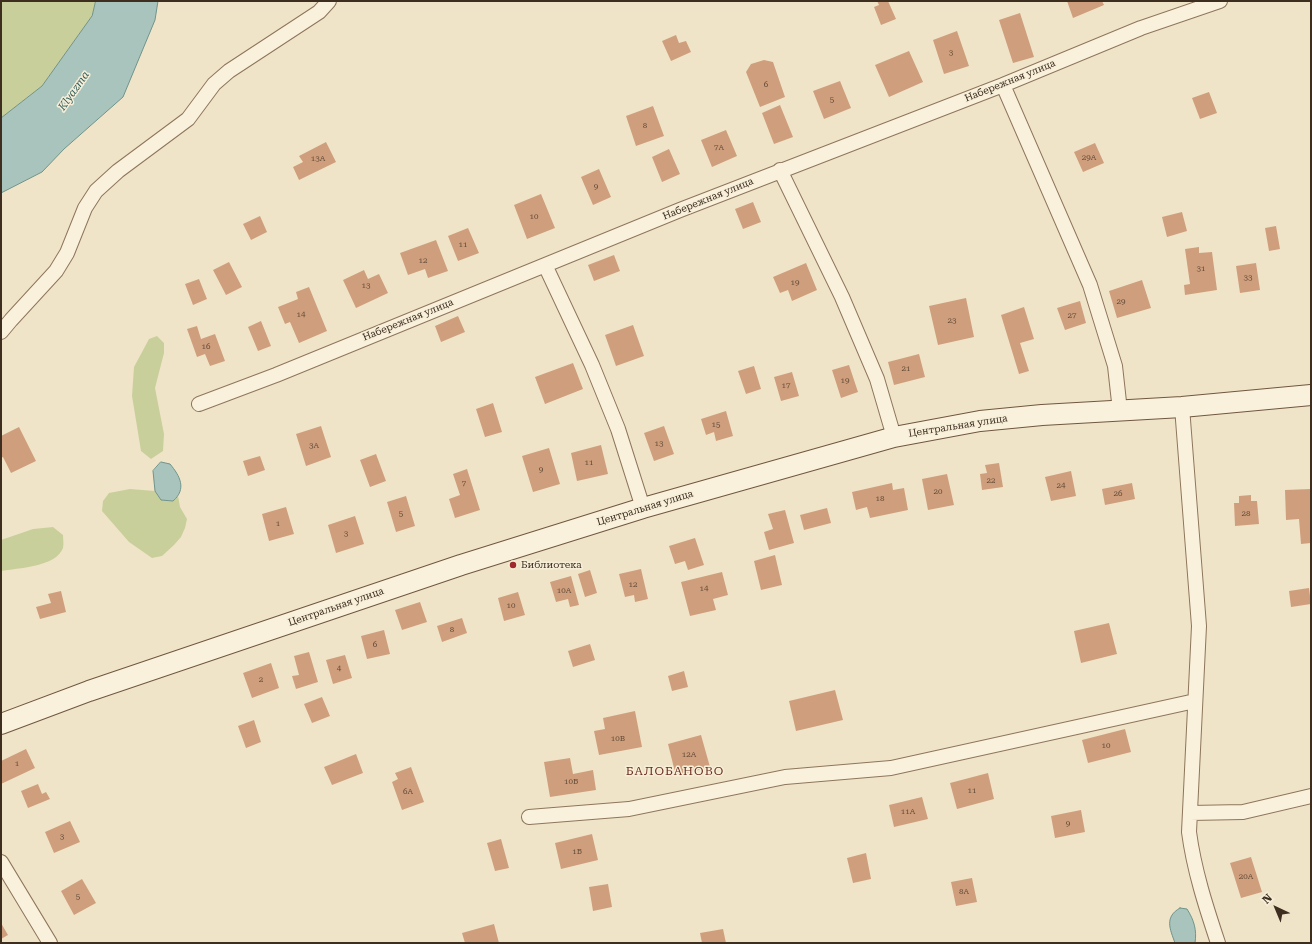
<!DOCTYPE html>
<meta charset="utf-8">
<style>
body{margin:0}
#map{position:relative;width:1312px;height:944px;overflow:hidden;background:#f0e4c8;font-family:"Roboto Serif",serif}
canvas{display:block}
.frame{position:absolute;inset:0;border:2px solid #3d2e20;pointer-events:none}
.north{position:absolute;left:1256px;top:888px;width:40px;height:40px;-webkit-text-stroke:3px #f7eed8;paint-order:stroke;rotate:316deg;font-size:11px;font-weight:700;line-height:16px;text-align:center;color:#3d2e20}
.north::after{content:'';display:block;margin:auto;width:14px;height:18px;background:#3d2e20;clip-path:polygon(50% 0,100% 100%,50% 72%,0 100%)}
</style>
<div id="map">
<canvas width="1312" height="944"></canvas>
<div class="frame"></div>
<div class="north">N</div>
</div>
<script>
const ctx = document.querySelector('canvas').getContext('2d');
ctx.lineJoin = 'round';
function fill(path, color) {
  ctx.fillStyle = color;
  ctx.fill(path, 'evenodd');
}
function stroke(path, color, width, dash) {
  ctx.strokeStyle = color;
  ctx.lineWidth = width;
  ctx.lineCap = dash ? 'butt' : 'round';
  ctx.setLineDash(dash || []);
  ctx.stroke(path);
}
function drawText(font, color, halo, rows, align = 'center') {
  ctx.font = font + ' "Roboto Serif",serif';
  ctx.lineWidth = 3;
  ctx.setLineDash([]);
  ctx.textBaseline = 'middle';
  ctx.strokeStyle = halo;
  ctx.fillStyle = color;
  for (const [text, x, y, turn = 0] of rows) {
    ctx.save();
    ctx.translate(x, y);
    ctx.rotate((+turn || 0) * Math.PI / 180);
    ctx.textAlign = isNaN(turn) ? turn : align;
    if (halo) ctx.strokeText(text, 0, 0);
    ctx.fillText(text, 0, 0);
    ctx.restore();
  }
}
fill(new Path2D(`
 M 1,1 L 96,1 L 92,16 L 42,86 L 1,118 Z
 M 157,336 L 164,343 L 164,353 L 155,388 L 164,434 L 163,451 L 151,459 L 141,451 L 132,396 L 134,367 L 149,339 Z
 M 130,489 L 155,491 L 161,500 L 173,501 L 178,496 L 180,507 L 187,519 L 185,528 L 181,537 L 174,545 L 162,556 L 152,558 L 129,542 L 102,511 L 103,501 L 109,493 Z
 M 53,527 L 63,535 C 63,539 64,544 63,548 C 56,567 18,568 1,571 L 1,540 L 33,529 Z`), '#c9cf9b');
const water = new Path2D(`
 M 96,1 L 158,1 L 155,20 L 123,97 L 64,149 L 42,172 L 1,193 L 1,118 L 42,86 L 92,16 Z
 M 161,462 L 170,464 C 180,476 187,489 173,501 L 161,500 L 155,491 L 153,471 Z
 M 1180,908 L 1187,909 C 1194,920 1197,930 1195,943 L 1175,943 C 1170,929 1164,917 1180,908 Z`);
fill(water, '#a9c4bc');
stroke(water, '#6f938a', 1);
fill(new Path2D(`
 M 877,1 L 888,1 L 896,19 L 881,25 L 874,7 L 879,5 Z
 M 1067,1 L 1102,1 L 1104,5 L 1073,18 Z
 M 1020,13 L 1034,57 L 1013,63 L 999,20 Z
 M 957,31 L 969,66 L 944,74 L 933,40 Z
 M 676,35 L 679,43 L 686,41 L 691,52 L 671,61 L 662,41 Z
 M 909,51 L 923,82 L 889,97 L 875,65 Z
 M 764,60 L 773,62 L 785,97 L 760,107 L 746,72 L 751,64 Z
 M 840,81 L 851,108 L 824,119 L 813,91 Z
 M 1209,92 L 1217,113 L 1200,119 L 1192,98 Z
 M 780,105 L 793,137 L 774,144 L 762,113 Z
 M 653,106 L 664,136 L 636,146 L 626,116 Z
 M 726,130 L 737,156 L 712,167 L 701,140 Z
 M 326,142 L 336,162 L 299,180 L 293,167 L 303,162 L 299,156 Z
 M 1095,143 L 1104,163 L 1083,172 L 1074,152 Z
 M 669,149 L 680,174 L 662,182 L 652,157 Z
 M 599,169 L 611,197 L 593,205 L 581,177 Z
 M 541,194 L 555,228 L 527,239 L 514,205 Z
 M 753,202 L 761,222 L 743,229 L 735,209 Z
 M 1182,212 L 1187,231 L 1167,237 L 1162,217 Z
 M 260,216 L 267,232 L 251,240 L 243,224 Z
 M 1276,226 L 1280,249 L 1269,251 L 1265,228 Z
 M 468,228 L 479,253 L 458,261 L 448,236 Z
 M 436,240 L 448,271 L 428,278 L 425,269 L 408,275 L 400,253 Z
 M 1199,247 L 1199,253 L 1212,252 L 1217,290 L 1185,295 L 1184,285 L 1190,284 L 1185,249 Z
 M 614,255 L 620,271 L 594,281 L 588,265 Z
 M 229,262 L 242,287 L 226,295 L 213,270 Z
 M 806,263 L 817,290 L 792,301 L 788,290 L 780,293 L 773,277 Z
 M 1256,263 L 1260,290 L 1240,293 L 1236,266 Z
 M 364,270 L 368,279 L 379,274 L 388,293 L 356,308 L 343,280 Z
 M 199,279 L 207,299 L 193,305 L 185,284 Z
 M 1142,280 L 1151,308 L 1117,318 L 1109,291 Z
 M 309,287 L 327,331 L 299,343 L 290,322 L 285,324 L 278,307 L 298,299 L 296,292 Z
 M 966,298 L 974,337 L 938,345 L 929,306 Z
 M 1080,301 L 1086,323 L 1065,330 L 1057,308 Z
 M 1024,307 L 1034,339 L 1020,343 L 1029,371 L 1019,374 L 1001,315 Z
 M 458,316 L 465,332 L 441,342 L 435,326 Z
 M 261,321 L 271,346 L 258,351 L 248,327 Z
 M 633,325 L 644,356 L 616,366 L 605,335 Z
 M 197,326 L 201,339 L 215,334 L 225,361 L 210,366 L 205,354 L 197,357 L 187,329 Z
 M 919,354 L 925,377 L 894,385 L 888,362 Z
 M 573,363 L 583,389 L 545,404 L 535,377 Z
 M 849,365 L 858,392 L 841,398 L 832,370 Z
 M 754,366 L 761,389 L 746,394 L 738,371 Z
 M 792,372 L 799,396 L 781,401 L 774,377 Z
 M 493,403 L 502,432 L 485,437 L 476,409 Z
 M 726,411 L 733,436 L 716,441 L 714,432 L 706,435 L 701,419 Z
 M 321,426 L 331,457 L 306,466 L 296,434 Z
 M 664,426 L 674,454 L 654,461 L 644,433 Z
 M 19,427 L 36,461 L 11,473 L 3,457 L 1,458 L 1,436 Z
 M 601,445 L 608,474 L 577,481 L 571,453 Z
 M 549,448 L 560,484 L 533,492 L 522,456 Z
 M 376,454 L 386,481 L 370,487 L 360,460 Z
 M 260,456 L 265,470 L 248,476 L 243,461 Z
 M 999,463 L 1003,487 L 982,490 L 980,474 L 987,473 L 985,465 Z
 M 467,469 L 480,510 L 455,518 L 449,499 L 460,495 L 453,474 Z
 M 1071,471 L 1076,496 L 1051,501 L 1045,477 Z
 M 947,474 L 954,505 L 928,510 L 922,479 Z
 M 892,483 L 893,490 L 904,488 L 908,510 L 870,518 L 867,507 L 856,510 L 852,492 Z
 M 1132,483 L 1135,499 L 1105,505 L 1102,489 Z
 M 1311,489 L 1311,543 L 1301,544 L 1299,519 L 1286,520 L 1285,490 Z
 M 1251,495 L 1251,501 L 1257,501 L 1259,524 L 1235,526 L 1234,503 L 1239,503 L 1239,496 Z
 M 406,496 L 415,526 L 396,532 L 387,502 Z
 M 286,507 L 294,534 L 269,541 L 262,514 Z
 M 827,508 L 831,523 L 804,530 L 800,515 Z
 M 785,510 L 794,543 L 769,550 L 764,532 L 773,529 L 768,514 Z
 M 355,516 L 364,544 L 336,553 L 328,525 Z
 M 695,538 L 704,565 L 688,570 L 685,561 L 675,564 L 669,546 Z
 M 775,555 L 782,585 L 761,590 L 754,561 Z
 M 641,569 L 648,599 L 635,602 L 634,595 L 625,597 L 619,574 Z
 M 590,570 L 597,593 L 585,597 L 578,574 Z
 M 722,572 L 728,595 L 713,599 L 716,610 L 690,616 L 681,582 Z
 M 571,576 L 579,605 L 570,607 L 568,599 L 556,602 L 550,582 Z
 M 1309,588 L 1311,604 L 1291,607 L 1289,591 Z
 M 61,591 L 66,612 L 40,619 L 36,607 L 51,603 L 48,594 Z
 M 518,592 L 525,615 L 504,621 L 498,598 Z
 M 420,602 L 427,622 L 402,630 L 395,610 Z
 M 462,618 L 467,633 L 442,642 L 437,626 Z
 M 1109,623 L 1117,654 L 1081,663 L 1074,631 Z
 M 384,630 L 390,654 L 367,659 L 361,636 Z
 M 590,644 L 595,660 L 573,667 L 568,651 Z
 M 309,652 L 318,682 L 296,689 L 292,676 L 299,675 L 294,656 Z
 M 345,655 L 352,678 L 333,684 L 326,660 Z
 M 271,663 L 279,688 L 252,698 L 243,673 Z
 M 684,671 L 688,687 L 672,691 L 668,676 Z
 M 835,690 L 843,720 L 796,731 L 789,701 Z
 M 322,697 L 330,716 L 312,723 L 304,704 Z
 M 635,711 L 642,747 L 599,755 L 594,731 L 605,729 L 603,718 Z
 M 254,720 L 261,742 L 246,748 L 238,726 Z
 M 1125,729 L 1131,752 L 1088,763 L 1082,740 Z
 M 701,735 L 710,767 L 676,776 L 668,744 Z
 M 26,749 L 35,768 L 1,784 L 1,761 Z
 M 356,754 L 363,773 L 332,785 L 324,767 Z
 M 570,758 L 573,774 L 593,770 L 596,790 L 550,797 L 544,762 Z
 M 411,767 L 424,802 L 402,810 L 392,782 L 398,779 L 395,773 Z
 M 988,773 L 994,799 L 957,809 L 950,783 Z
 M 38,784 L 42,794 L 46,792 L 50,799 L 28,808 L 21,791 Z
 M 922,797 L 928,819 L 894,827 L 889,805 Z
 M 1081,810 L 1085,832 L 1055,838 L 1051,816 Z
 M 70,821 L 80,842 L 54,853 L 45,832 Z
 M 592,834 L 598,860 L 561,869 L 555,843 Z
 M 501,839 L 509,868 L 495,871 L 487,843 Z
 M 866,853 L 871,879 L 853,883 L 847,858 Z
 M 1251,857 L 1262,892 L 1241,898 L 1230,863 Z
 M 972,878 L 977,902 L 956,906 L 951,882 Z
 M 82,879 L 96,903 L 74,915 L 61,891 Z
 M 608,884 L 612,907 L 593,911 L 589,887 Z
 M 1,923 L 8,935 L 1,939 Z
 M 494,924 L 499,943 L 465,943 L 462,933 Z
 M 723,929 L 726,943 L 702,943 L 700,933 Z`), '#cf9f7d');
const street = new Path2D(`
 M 1003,85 L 1090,285 L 1115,366 L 1120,411
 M 780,170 L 842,297 L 877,379 L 894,437
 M 545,265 L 592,365 L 618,429 L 643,508
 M 1,332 L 11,320 L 56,271 L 67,253 L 85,208 L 96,191 L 118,171 L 188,119 L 214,84 L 229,71 L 319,12 L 329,1
 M 199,404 L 276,375 L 680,210 L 1003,85 L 1141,28 L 1220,1
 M 1182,407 L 1199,626 L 1189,832 C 1194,870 1206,907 1218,943
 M 1190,813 L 1243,812 L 1311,796
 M 529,817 L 629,809 L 785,777 L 891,768 L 1195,701
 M 1,862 L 50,943`);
const secondary = new Path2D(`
 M 1,724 L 89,691 L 461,565 L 643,508 L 894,437 L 980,421 L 1042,415 L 1182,407 L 1311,395`);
stroke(street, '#8d765c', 16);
stroke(secondary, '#6f573f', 22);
stroke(street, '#faf1dc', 14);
stroke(secondary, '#faf1dc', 20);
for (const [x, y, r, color] of [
 [513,565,4,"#9e2a2b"]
]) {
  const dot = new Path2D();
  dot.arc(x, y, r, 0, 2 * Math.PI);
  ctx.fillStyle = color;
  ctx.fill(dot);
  stroke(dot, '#f7eed8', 1.5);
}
drawText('8px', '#624a37', null, [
 ["3",951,53],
 ["6",766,85],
 ["5",832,100],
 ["8",645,126],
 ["7А",719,148],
 ["29А",1089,158],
 ["13А",318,159],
 ["9",596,187],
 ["10",534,217],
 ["11",463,245],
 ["12",423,261],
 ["31",1201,269],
 ["33",1248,278],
 ["19",795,283],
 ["13",366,286],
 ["29",1121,302],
 ["14",301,315],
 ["27",1072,316],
 ["23",952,321],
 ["16",206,347],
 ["21",906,369],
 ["19",845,381],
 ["17",786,386],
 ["15",716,425],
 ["13",659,444],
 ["3А",314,446],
 ["11",589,463],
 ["9",541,470],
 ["22",991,481],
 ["7",464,484],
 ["24",1061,486],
 ["20",938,492],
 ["26",1118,494],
 ["18",880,499],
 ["5",401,514],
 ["28",1246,514],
 ["1",278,524],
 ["3",346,534],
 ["12",633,585],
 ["14",704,589],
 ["10А",564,591],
 ["10",511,606],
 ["8",452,630],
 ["6",375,645],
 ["4",339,669],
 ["2",261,680],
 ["10В",618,739],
 ["10",1106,746],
 ["12А",689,755],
 ["1",17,764],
 ["10Б",571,782],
 ["11",972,791],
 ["6А",408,792],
 ["11А",908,812],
 ["9",1068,824],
 ["3",62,837],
 ["1Б",577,852],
 ["20А",1246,877],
 ["8А",964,892],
 ["5",78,897]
]);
drawText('10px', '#3d2e20', '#f7eed8', [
 ["Набережная улица",1010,81,-22],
 ["Набережная улица",708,199,-22],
 ["Набережная улица",408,320,-22],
 ["Центральная улица",958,426,-9],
 ["Центральная улица",645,508,-17],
 ["Центральная улица",336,607,-19]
]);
drawText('10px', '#3d2e20', '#f7eed8', [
 ["Библиотека",521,565]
], 'left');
drawText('italic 11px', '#2f5d5a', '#f7eed8', [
 ["Klyazma",74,91,-55]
]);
ctx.letterSpacing = '1px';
drawText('12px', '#6b2e1e', '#f7eed8', [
 ["БАЛОБАНОВО",675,771]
]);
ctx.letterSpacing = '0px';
</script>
